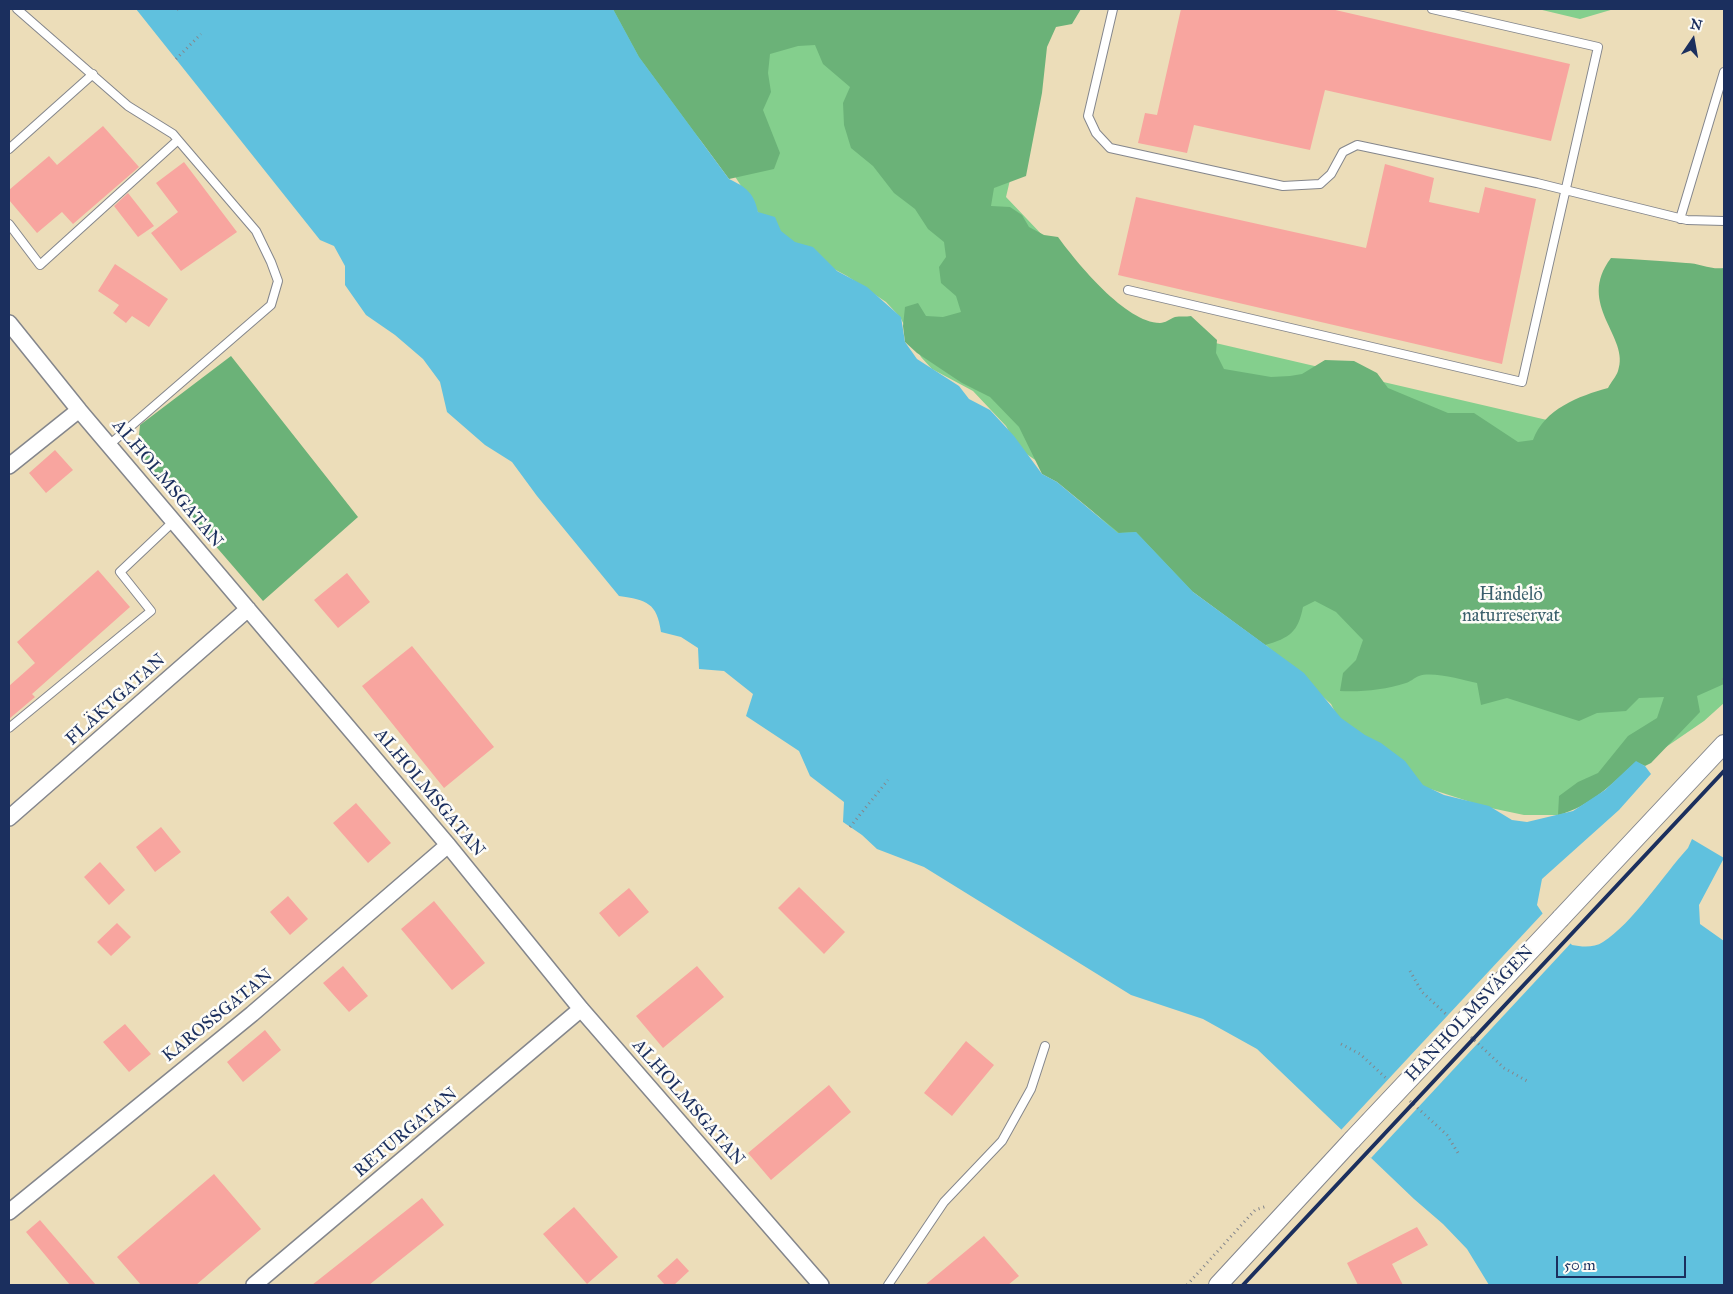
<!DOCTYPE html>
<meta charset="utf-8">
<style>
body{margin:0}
#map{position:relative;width:1733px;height:1294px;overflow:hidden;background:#ecddb9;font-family:"IM FELL Great Primer",serif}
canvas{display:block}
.frame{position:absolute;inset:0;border:10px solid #1b2f5e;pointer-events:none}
.north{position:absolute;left:1668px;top:15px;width:50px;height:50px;-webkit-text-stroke:4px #fdfcf7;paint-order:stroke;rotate:12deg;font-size:14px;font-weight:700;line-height:20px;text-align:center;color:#1b2f5e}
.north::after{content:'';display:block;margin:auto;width:18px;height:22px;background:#1b2f5e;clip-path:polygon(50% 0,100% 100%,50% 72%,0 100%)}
.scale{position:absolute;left:1556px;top:1256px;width:130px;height:22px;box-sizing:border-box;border:2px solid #1b2f5e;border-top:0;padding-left:6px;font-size:15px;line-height:18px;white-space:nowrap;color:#1b2f5e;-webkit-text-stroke:4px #fdfcf7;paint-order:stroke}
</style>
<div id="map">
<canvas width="1733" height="1294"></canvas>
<div class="frame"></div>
<div class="north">N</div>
<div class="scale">50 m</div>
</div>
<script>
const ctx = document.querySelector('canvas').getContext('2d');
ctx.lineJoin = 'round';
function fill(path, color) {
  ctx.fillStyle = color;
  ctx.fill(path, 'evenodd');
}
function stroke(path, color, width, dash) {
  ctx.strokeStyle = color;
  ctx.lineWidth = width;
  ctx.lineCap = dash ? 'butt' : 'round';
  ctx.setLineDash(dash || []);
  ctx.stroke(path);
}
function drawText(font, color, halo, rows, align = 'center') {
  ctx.font = font + ' "IM FELL Great Primer",serif';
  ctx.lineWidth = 5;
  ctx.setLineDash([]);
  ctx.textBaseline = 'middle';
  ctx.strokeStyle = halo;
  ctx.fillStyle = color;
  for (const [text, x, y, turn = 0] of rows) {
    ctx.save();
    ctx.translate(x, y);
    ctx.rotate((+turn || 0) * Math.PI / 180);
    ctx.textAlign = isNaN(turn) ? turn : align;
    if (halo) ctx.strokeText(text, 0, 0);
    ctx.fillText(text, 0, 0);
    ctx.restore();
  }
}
fill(new Path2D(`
 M 603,9 L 1050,9 L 1006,197 L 1125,322 L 1547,420 L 1724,367 L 1724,703 L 1704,721 L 1666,747 L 1663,739 L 1562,815 L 1524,815 L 1486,807 L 1421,786 L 1340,722 L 1331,704 L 1217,601 L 1185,589 L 1122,538 L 1044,466 L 1025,453 L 1014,441 L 1006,426 L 973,391 L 932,369 L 921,357 L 900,317 L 886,302 L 847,276 L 793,247 L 769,229 L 734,175 L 689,128 Z
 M 1538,9 L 1614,9 L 1580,19 Z`), '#84cf8d');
fill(new Path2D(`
 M 613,9 L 1081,9 L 1072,24 L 1056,27 L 1047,47 L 1042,93 L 1026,176 L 994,188 L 991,206 L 1010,207 L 1022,215 L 1029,227 L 1044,235 L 1058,237 C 1077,263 1126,323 1160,323 C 1165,323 1170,319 1175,317 C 1180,316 1186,317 1191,316 L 1217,340 L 1216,353 L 1224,369 L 1271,377 L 1290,376 L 1302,374 L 1325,360 L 1354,361 L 1377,373 L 1388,388 L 1448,413 L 1474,413 L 1518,442 L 1533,440 C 1544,409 1579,396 1608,388 C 1611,382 1616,377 1618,371 C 1631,337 1575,305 1611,258 C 1636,259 1661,261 1686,263 C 1699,263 1711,270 1724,268 L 1724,684 L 1697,696 L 1700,712 L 1651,763 L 1645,766 L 1636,762 C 1612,784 1590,807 1558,815 L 1559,796 L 1578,782 L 1598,773 L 1628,736 L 1657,718 L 1664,697 L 1639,698 L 1626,711 L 1597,713 L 1579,721 L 1507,698 L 1481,705 L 1477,683 C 1463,680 1432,671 1419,676 C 1414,678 1410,682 1406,683 C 1385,690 1361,692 1340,691 L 1343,673 L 1356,660 L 1363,640 L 1336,612 L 1315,601 L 1303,607 C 1298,632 1290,638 1265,645 L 1193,592 L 1136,532 L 1119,533 L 1057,482 L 1042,474 L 1019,427 L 990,397 L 962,383 L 917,353 L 905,342 L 903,326 L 905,307 L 918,303 L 926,316 L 943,317 L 961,312 L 956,296 L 941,283 L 939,267 L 946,257 L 944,242 L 928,229 L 915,209 L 894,193 L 873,166 L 851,148 L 844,125 L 843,103 L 850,87 L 823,64 L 815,45 L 798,46 L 770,54 L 768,73 L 771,92 L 763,110 L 780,153 L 774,169 L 729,179 L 639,57 Z
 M 231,356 L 358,517 L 263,601 L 137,455 L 140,425 Z`), '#6bb278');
fill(new Path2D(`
 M 136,9 L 613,9 L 639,57 L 729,179 C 746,187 754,193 758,212 L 775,217 L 781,231 L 795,242 L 813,247 L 837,271 L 867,287 L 901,317 L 905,342 L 917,359 L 959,386 L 969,399 L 990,410 L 1014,436 L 1042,474 L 1057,482 L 1118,533 L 1136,532 L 1193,592 L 1304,673 L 1341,718 L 1365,735 L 1381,743 L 1405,761 L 1423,785 L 1444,795 L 1489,806 L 1512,820 L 1527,822 L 1573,811 L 1605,790 L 1636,761 L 1645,766 L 1651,774 L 1619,810 L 1542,879 L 1537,905 L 1543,914 L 1572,945 C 1582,947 1594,948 1603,942 C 1632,924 1664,874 1688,848 L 1692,839 L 1724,858 L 1699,905 L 1700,924 L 1724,941 L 1724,1285 L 1489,1285 L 1467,1249 L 1443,1224 L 1414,1199 L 1257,1049 L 1203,1019 L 1131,995 L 924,867 L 877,849 L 862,835 L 843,822 L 844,802 L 810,776 L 799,751 L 746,716 L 753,694 L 724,671 L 699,669 L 698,648 L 681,637 L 661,632 C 657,603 647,600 619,596 L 537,496 L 512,462 L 485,445 L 447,412 L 440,382 L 423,359 L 395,335 L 366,315 L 345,285 L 345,266 L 334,246 L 320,240 Z`), '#60c1de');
fill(new Path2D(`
 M 1544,912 L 1572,942 L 1371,1158 L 1341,1130 Z`), '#ecddb9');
fill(new Path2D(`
 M 1181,9 L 1331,9 L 1570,64 L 1551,141 L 1325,90 L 1310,150 L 1194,125 L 1187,153 L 1138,143 L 1145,113 L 1157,115 Z
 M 103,126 L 139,167 L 73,224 L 62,212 L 37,233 L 9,200 L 9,190 L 49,156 L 57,165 Z
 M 184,162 L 237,232 L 181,271 L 151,233 L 178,212 L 156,183 Z
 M 1385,164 L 1434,178 L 1429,202 L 1479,213 L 1485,187 L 1536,199 L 1502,364 L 1118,275 L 1136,197 L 1366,248 Z
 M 128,193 L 154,226 L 138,237 L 114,206 Z
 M 115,264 L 168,299 L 149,327 L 132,316 L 126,323 L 113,313 L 119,305 L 98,291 Z
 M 55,450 L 73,470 L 46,493 L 29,473 Z
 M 98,570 L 130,607 L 32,694 L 35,697 L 9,719 L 9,686 L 35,663 L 17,642 Z
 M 347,573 L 370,602 L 338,628 L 314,600 Z
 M 412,646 L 494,747 L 444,788 L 362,686 Z
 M 356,803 L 391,843 L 368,863 L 333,823 Z
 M 161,827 L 181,852 L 155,872 L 136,847 Z
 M 100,862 L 125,890 L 109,905 L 84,877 Z
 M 799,887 L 845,932 L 824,954 L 778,908 Z
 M 629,888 L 649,912 L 619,937 L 599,913 Z
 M 288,896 L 308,919 L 290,935 L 270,912 Z
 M 434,901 L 485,963 L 452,990 L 401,929 Z
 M 117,923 L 131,937 L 111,956 L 97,942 Z
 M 343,966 L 368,996 L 349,1012 L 323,983 Z
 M 697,966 L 724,997 L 663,1048 L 636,1016 Z
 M 125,1024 L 151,1054 L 129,1072 L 103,1042 Z
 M 265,1030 L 281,1050 L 243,1082 L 227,1062 Z
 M 966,1041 L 994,1065 L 952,1116 L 924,1093 Z
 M 829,1085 L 851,1112 L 771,1180 L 748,1153 Z
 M 214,1174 L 261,1229 L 196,1285 L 141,1285 L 117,1257 Z
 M 422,1198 L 444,1225 L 369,1285 L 312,1285 Z
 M 574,1207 L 618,1257 L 587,1284 L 543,1234 Z
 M 40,1220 L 96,1285 L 70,1285 L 26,1232 Z
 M 1417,1227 L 1428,1245 L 1392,1264 L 1403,1285 L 1358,1285 L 1347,1263 Z
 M 984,1236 L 1019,1276 L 1008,1285 L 925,1285 Z
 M 677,1258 L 689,1271 L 674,1285 L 665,1285 L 657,1276 Z`), '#f8a59f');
const service = new Path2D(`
 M 17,9 L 128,106 L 173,134 L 178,140 L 256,231 L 271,262 L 278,281 L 271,305 L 109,445
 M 1113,9 L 1088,116 L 1096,133 L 1110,148 L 1283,186 L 1320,184 L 1331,174 L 1343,152 L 1357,145 L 1537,183 L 1687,220 L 1724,221
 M 9,149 L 93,74
 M 1680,219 L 1724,72
 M 9,224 L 40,265 L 178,140
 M 1128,290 L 1522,382 L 1598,47 L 1432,9
 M 9,728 L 151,611 L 120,572 L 174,521
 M 888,1285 L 944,1202 L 1002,1141 L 1031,1089 L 1045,1046`);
const minor = new Path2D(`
 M 9,323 L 79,410 L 448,845 L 581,1009 L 821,1285
 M 9,466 L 79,410
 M 9,818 L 248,609
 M 9,1212 L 252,1014 L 448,845
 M 254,1285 L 581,1009`);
const tertiary = new Path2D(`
 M 1561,918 L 1724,744
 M 1218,1285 L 1352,1140`);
stroke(service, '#84868c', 10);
stroke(minor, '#84868c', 18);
stroke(tertiary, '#84868c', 20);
stroke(new Path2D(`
 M 178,9 L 180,11
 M 176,59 L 201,34
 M 1723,680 L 1724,679
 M 850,827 L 888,780
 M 1410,971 L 1422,992 L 1448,1016
 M 1471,1037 L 1504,1068 L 1527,1081
 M 1341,1044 L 1360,1054 L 1387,1079
 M 1410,1101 L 1447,1135 L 1458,1153
 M 1187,1285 L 1255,1210 L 1267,1206`), '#84868c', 3, [1, 4]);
stroke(service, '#fff', 8);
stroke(minor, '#fff', 15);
stroke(tertiary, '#fff', 18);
stroke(new Path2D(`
 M 1243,1285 L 1724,771`), '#1b2f5e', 4);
const tertiaryBridge = new Path2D(`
 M 1352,1140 L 1561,918`);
stroke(tertiaryBridge, '#84868c', 20, []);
stroke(tertiaryBridge, '#fff', 18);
drawText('18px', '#1b2f5e', '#fdfcf7', [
 ["ALHOLMSGATAN",167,484,50],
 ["FLÄKTGATAN",116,700,-42],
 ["ALHOLMSGATAN",429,793,50],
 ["HANHOLMSVÄGEN",1470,1014,-47],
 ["KAROSSGATAN",218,1016,-39],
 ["ALHOLMSGATAN",688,1103,49],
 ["RETURGATAN",406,1133,-40]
]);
drawText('18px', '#3a5f6c', '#fdfcf7', [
 ["Händelö",1511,596],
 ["naturreservat",1511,617]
]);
</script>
